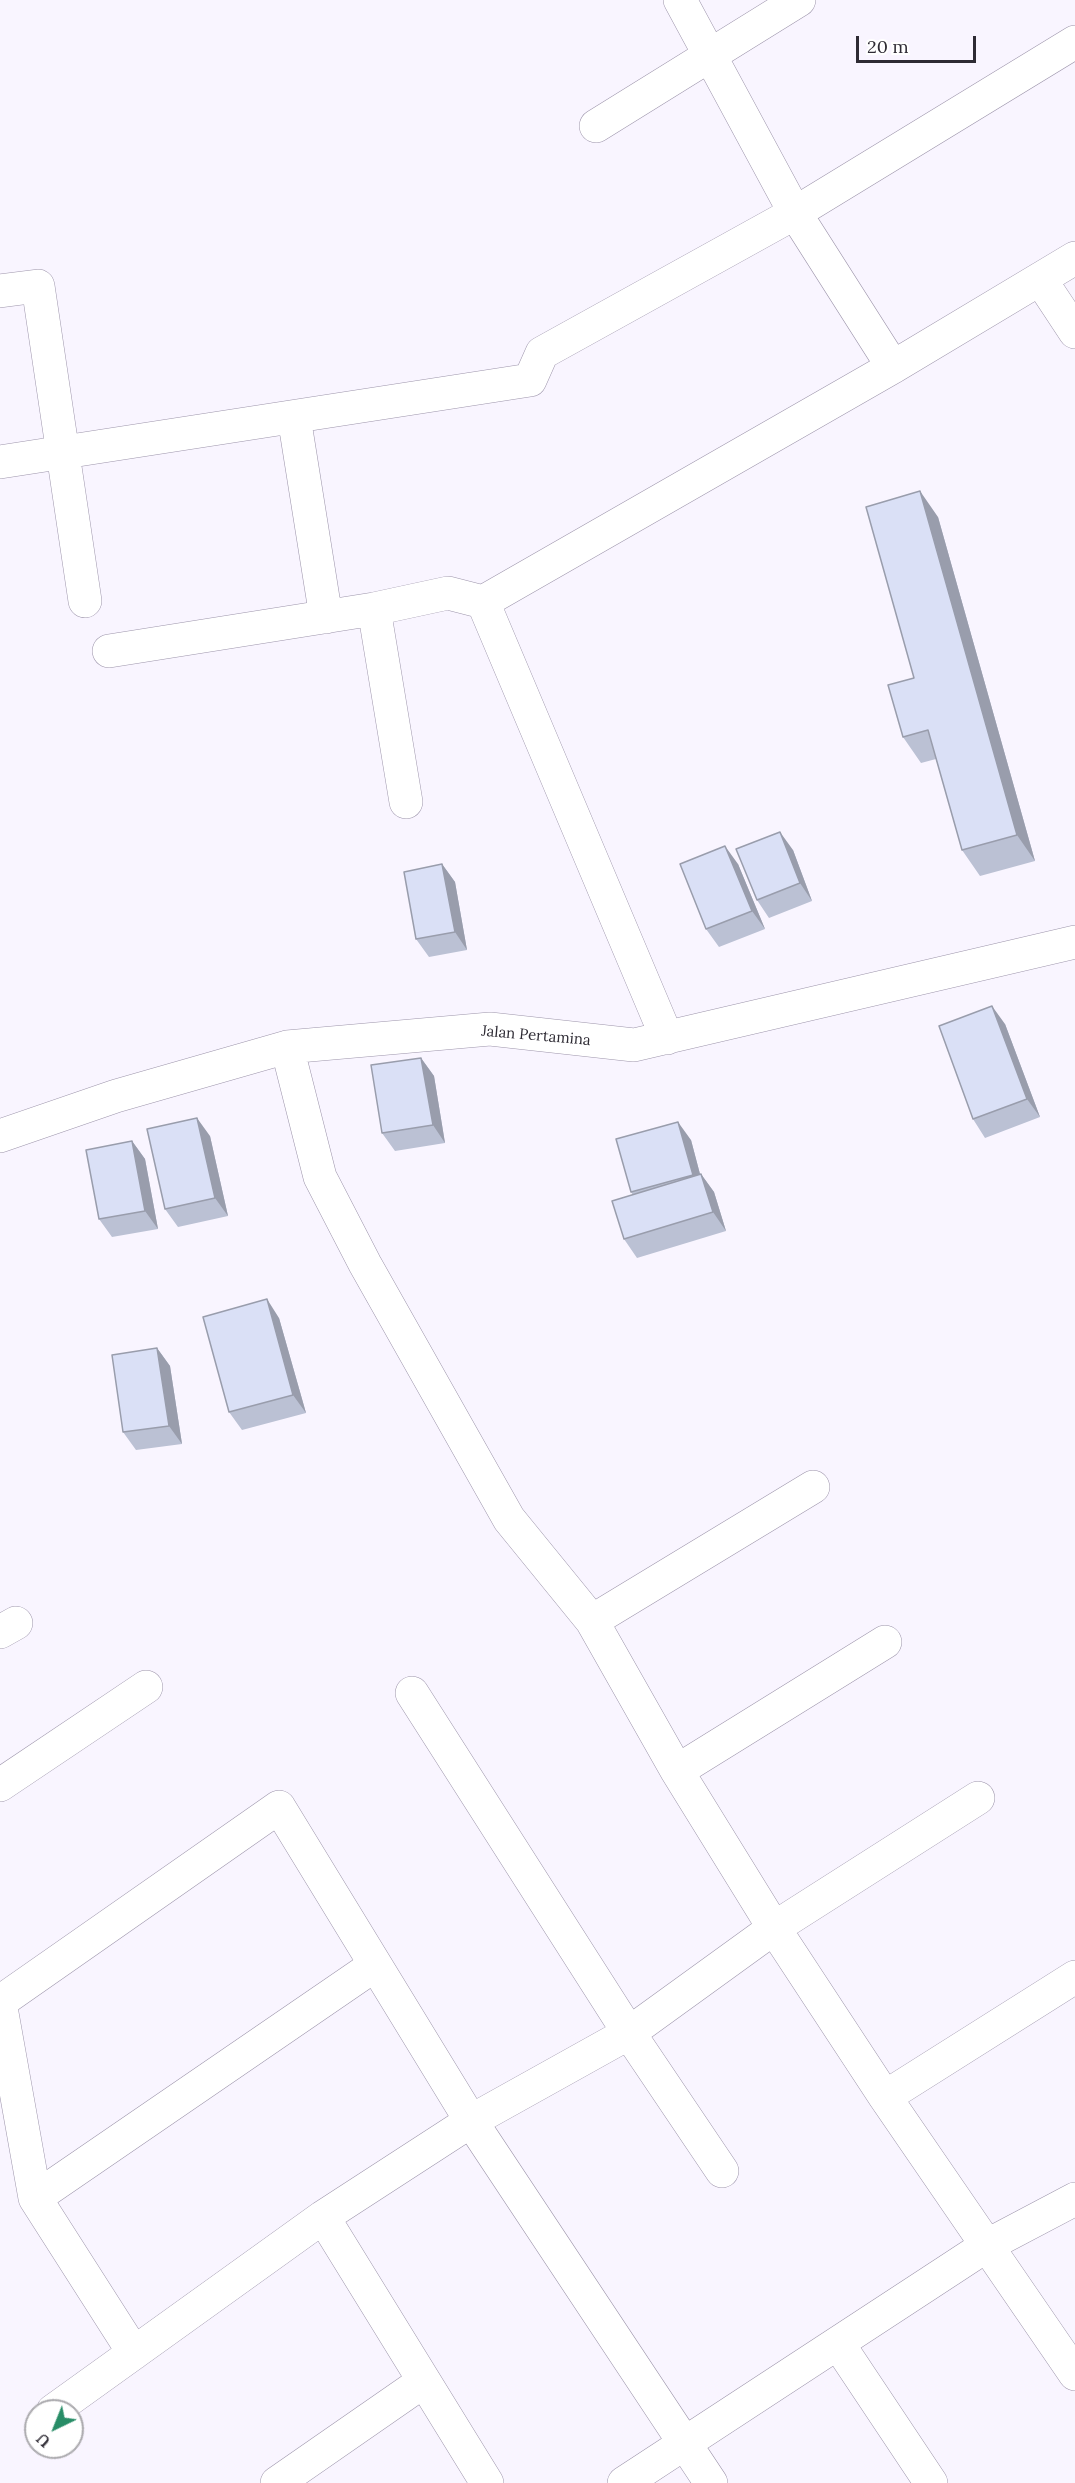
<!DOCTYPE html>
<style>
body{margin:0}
#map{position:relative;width:1075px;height:2483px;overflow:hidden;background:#f9f5ff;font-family:Lora,serif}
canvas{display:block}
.north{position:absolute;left:24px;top:2399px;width:60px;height:60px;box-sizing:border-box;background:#fff;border:2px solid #abaaae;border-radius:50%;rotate:223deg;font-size:16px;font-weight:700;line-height:24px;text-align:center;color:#2e2b34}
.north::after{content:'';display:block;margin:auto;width:21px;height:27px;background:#288d67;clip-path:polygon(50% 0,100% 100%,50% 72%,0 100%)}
.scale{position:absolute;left:856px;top:36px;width:120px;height:27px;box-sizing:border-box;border:3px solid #2e2b34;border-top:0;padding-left:8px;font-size:18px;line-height:21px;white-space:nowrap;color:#2e2b34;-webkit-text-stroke:4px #fff;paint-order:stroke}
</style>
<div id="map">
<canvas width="1075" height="2483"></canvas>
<div class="north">U</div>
<div class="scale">20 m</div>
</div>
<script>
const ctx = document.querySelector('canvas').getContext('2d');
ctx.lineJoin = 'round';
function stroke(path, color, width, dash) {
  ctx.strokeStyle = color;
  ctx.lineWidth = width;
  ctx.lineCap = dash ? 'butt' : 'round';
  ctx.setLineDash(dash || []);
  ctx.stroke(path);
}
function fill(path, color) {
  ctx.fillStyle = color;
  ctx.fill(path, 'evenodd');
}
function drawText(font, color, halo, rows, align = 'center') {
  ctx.font = font + ' Lora,serif';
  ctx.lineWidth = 4.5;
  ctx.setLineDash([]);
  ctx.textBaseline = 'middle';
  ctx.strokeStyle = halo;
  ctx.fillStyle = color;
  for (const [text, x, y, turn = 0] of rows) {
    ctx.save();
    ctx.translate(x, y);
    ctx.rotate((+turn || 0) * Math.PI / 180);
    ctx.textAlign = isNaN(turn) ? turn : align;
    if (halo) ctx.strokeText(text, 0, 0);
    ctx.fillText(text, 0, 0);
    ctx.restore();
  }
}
const minor = new Path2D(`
 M 680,0 L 795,213 L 893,367
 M 596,126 L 799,0
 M 1040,279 L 1075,332
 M 0,291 L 38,286 L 85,601
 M 294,417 L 326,617
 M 0,462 L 530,380 L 542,353 L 795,213 L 1075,42
 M 483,602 L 667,1038
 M 374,609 L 406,802
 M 109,651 L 374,609 L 448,593 L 483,602 L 893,367 L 1075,258
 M 287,1047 L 320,1177 L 365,1264 L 509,1519 L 592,1621 L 677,1771 L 774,1928 L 885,2097 L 1075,1977
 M 0,1136 L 116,1096 L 287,1047 L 490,1029 L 634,1045 L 1075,942
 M 592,1621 L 813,1487
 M 0,1632 L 16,1623
 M 412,1693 L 629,2033 L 722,2171
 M 677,1771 L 885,1642
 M 0,1785 L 146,1687
 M 375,1965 L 35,2198 L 0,2002 L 279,1807 L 471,2121 L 711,2483
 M 885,2097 L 1075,2374
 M 35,2198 L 134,2353
 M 323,2217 L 487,2483
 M 839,2345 L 931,2483
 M 53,2411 L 323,2217 L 471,2121 L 629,2033 L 774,1928 L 978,1798
 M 277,2483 L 424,2381
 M 624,2483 L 986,2246 L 1075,2199`);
stroke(minor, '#9d95ab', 34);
stroke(minor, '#fff', 33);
fill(new Path2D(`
 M 938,517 L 1035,861 L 980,876 L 962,850 L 936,759 L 921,763 L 903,737 L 914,678 Z
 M 793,850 L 812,901 L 769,918 L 757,900 Z
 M 442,864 L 455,882 L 467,950 L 429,957 L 416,939 Z
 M 738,864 L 765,929 L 719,947 L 706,929 Z
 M 1005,1024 L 1040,1117 L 985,1138 L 973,1119 Z
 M 421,1058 L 434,1076 L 445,1143 L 395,1151 L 382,1133 Z
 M 210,1136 L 228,1216 L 178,1227 L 165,1209 Z
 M 691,1140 L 700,1174 L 701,1174 L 714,1192 L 726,1231 L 637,1258 L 624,1239 L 633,1195 L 631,1192 Z
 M 132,1141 L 145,1159 L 158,1229 L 112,1237 L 99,1219 Z
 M 279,1318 L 306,1413 L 242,1430 L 229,1412 Z
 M 157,1348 L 170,1366 L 182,1444 L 136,1450 L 123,1432 Z`), '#bbc1d4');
fill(new Path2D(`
 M 920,491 L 938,517 L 1035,861 L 1017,835 Z
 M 780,832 L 793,850 L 812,901 L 800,883 Z
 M 725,846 L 738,864 L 765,929 L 752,911 Z
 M 442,864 L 455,882 L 467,950 L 455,932 Z
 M 992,1006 L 1005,1024 L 1040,1117 L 1027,1099 Z
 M 421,1058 L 434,1076 L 445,1143 L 433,1125 Z
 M 197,1118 L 210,1136 L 228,1216 L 215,1198 Z
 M 678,1122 L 691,1140 L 705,1193 L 693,1175 Z
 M 132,1141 L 145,1159 L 158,1229 L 145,1211 Z
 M 701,1174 L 714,1192 L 726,1231 L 713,1212 Z
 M 267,1299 L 279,1318 L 306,1413 L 293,1395 Z
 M 157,1348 L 170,1366 L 182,1444 L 169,1426 Z`), '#999dac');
const building = new Path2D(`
 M 920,491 L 1017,835 L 962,850 L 928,730 L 903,737 L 888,685 L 914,678 L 866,507 Z
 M 780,832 L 800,883 L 757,900 L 736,849 Z
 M 725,846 L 752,911 L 706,929 L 680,864 Z
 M 442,864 L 455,932 L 416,939 L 404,872 Z
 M 992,1006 L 1027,1099 L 973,1119 L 939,1026 Z
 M 421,1058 L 433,1125 L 382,1133 L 371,1065 Z
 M 197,1118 L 215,1198 L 165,1209 L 147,1129 Z
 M 678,1122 L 693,1175 L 631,1192 L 616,1139 Z
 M 132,1141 L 145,1211 L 99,1219 L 86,1150 Z
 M 701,1174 L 713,1212 L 624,1239 L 612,1201 Z
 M 267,1299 L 293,1395 L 229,1412 L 203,1317 Z
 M 157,1348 L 169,1426 L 123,1432 L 112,1355 Z`);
fill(building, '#dae0f6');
stroke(building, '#999dac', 1.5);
drawText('15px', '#2e2b34', '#fff', [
 ["Jalan Pertamina",536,1036,5]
]);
</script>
